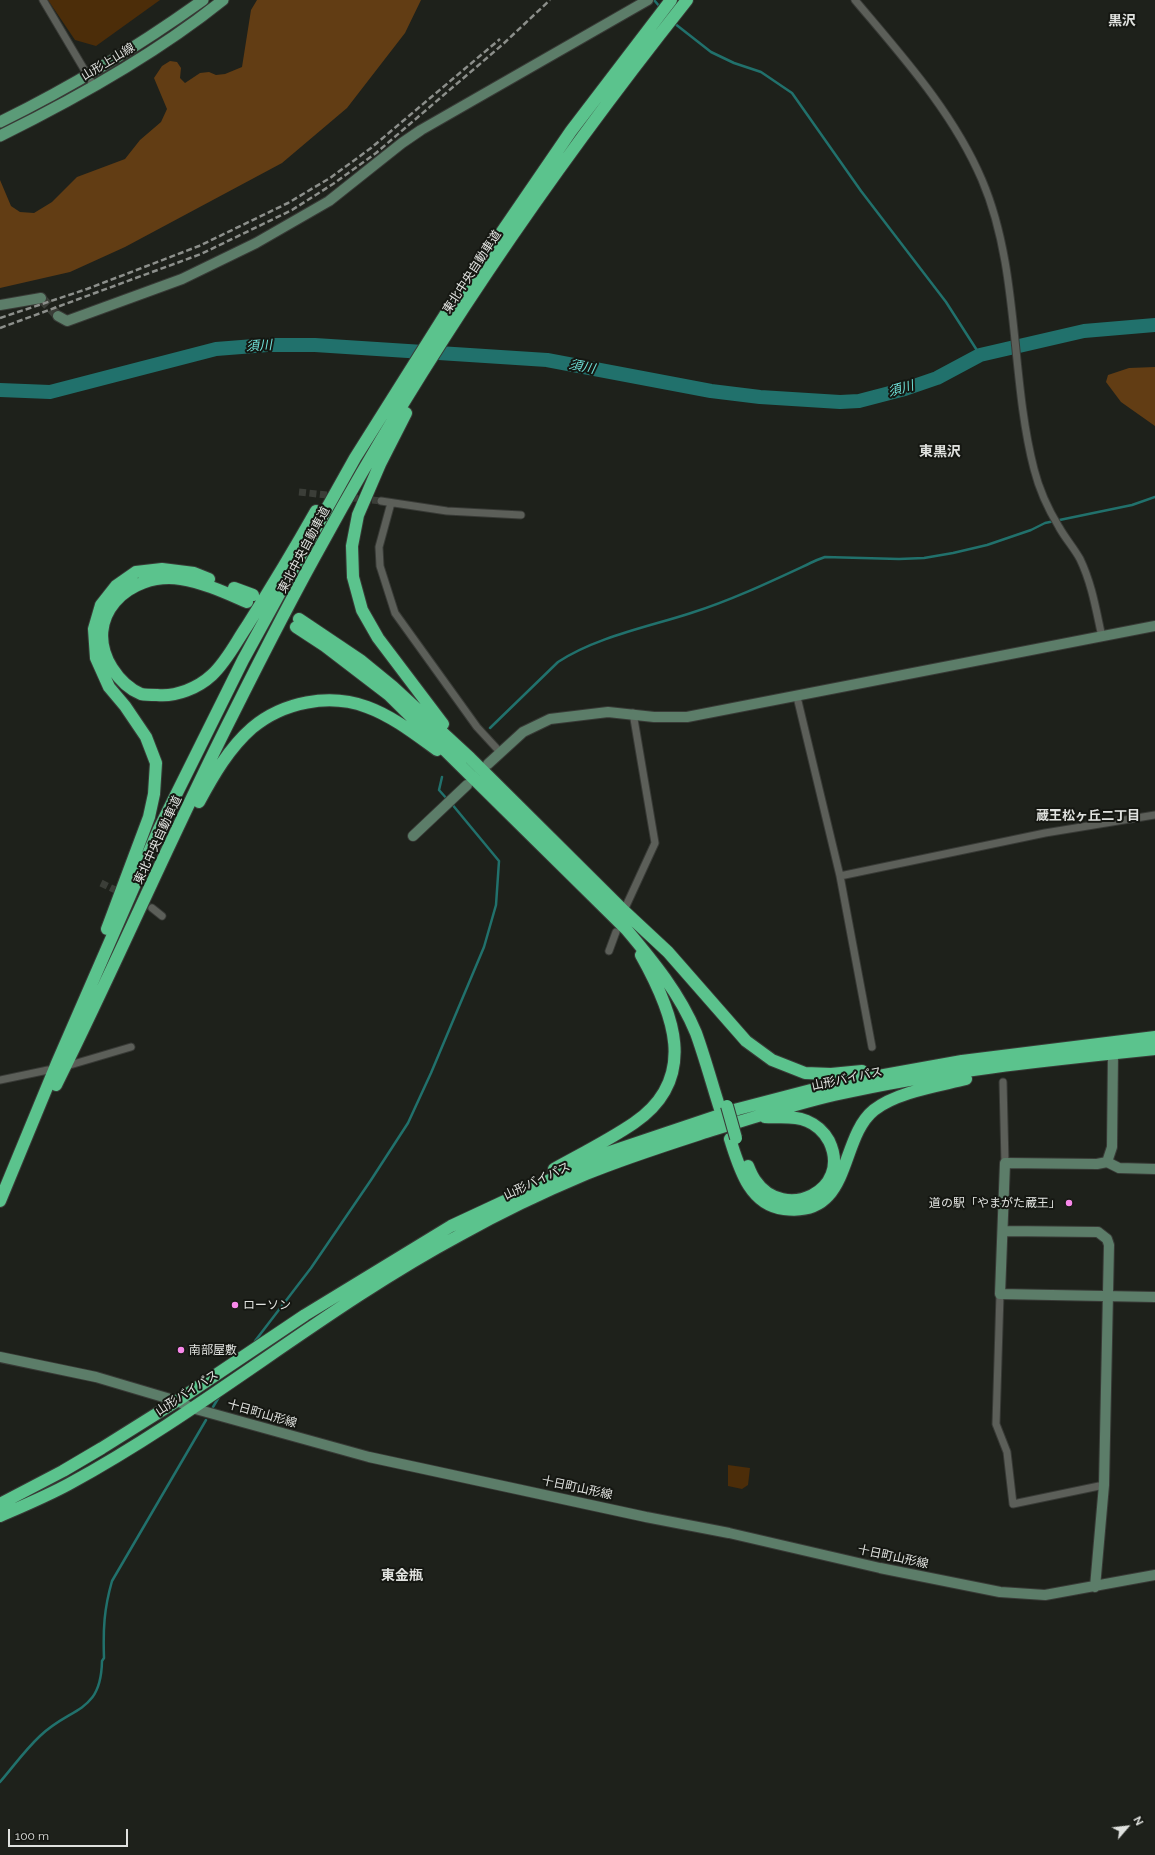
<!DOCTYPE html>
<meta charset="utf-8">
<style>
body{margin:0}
#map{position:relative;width:1155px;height:1855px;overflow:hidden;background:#1e211b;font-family:Raleway,sans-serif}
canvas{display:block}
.north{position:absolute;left:1107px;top:1807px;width:40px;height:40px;-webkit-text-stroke:3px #151712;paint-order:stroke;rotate:62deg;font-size:11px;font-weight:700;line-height:16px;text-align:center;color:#e0e2df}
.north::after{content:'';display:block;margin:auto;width:14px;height:18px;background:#e0e2df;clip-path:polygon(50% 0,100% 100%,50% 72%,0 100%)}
.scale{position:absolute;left:8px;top:1829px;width:120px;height:18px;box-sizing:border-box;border:2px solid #e0e2df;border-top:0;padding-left:5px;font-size:12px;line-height:14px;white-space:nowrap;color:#e0e2df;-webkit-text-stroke:3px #151712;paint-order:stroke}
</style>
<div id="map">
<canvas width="1155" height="1855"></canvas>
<div class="north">N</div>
<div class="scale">100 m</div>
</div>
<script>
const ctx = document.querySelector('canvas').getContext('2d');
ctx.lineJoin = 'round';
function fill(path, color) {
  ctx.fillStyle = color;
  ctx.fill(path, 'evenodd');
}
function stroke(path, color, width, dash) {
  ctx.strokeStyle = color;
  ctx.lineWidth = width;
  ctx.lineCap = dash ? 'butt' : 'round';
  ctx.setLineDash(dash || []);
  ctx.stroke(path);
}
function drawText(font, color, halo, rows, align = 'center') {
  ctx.font = font + ' Raleway,"Noto Sans JP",sans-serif';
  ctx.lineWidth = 4;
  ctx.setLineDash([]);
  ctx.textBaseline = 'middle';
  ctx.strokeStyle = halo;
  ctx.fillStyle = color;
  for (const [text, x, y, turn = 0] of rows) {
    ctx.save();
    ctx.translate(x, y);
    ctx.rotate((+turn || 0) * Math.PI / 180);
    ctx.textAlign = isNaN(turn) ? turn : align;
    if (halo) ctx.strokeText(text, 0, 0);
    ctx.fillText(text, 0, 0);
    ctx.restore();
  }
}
fill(new Path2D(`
 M 48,0 L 160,0 L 96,46 L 75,40 Z
 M 728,1465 L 750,1468 L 748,1485 L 742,1489 L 728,1486 Z`), '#4c2d09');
fill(new Path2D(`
 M 257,0 L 421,0 L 405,33 L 347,108 L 282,163 L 125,247 L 70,272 L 0,288 L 0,180 L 11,206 L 20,212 L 34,213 L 52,202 L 77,177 L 125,159 L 140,140 L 161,122 L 167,109 L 154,78 L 162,66 L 170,61 L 177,62 L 181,68 L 180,78 L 185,83 L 200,73 L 209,72 L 216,75 L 225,74 L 242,67 L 251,10 Z
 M 1155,367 L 1155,426 L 1121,402 L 1106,382 L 1108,375 L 1129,368 Z`), '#623d14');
stroke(new Path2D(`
 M 654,0 L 660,7
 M 674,23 L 711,52 L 734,63 L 761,72 L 792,93 L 861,191 L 946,302 L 980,355
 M 490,728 L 558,662 C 596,637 648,627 691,613 C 735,599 776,579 817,560 L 825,557 L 899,559 L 924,558 L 953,553 L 987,545 L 1031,530 L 1045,523 L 1132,505 L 1155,497
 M 442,777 L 439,790 L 447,799
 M 255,1341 L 311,1268 L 371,1180 L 408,1123 L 431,1073 L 484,947 L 496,905 L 499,861 L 451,803
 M 213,1407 L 219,1397
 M 0,1782 C 13,1767 25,1750 40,1736 C 71,1706 101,1714 102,1661 L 104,1658 C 103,1629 104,1609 112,1581 L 206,1420`), '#21716c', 2.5);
stroke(new Path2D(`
 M 0,390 L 50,392 L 216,349 L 267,345 L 315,345 L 547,360 L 711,391 L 760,397 L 840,402 L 859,401 L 905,389 L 937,378 L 980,355 L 1084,331 L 1155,325`), '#21716c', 14);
stroke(new Path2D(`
 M 299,492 L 381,501
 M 101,883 L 152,908`), '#3b3e38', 7, [7, 3.5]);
stroke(new Path2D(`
 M 41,298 L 58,316`), '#3b3e38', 10, [10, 5]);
stroke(new Path2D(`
 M 265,601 L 299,619
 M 260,609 L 296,627`), '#3b3e38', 12, [12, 6]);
const street = new Path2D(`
 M 43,0 L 94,86
 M 855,0 C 902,56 953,112 982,180 C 1020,269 1010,376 1034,469 C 1039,489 1048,509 1059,527 C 1065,538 1074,548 1080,559 C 1092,584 1096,610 1102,637
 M 381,501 L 447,511 L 521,515
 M 391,503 L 379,547 L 380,566 L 395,613 L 477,727 L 500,752
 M 797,697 L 840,876 L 872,1047
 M 840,876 L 1045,833 L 1155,815
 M 626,906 L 655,843 L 633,713
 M 152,908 L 162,916
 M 609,951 L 616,932
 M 70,1065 L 131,1047
 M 0,1080 L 48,1070
 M 1003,1082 L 1005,1163
 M 1000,1294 L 996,1424 L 1007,1452 L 1013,1504 L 1104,1485`);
const secondary = new Path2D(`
 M 0,305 L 41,298
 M 58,316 L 67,321 L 182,279 L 256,243 L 329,201 L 402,143 L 421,130 L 648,0
 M 488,764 L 523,732 L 550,719 L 608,712 L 654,717 L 687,717 L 1155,626
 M 413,836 L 467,785
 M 1113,1053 L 1112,1147 L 1107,1162 L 1097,1164 L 1005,1163 L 1000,1294 L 1155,1297
 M 1107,1162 L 1119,1168 L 1155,1169
 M 1004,1231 L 1098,1232 L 1107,1239 L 1109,1245 L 1104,1485 L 1095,1587
 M 0,1357 L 96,1377 L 177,1401 L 192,1408 L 369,1457 L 646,1517 L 729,1533 L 880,1568 L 1000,1592 L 1045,1595 L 1155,1575`);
const primary = new Path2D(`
 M 0,122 C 71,87 139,46 203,0
 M 0,136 C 77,98 156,54 223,0`);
const highway = new Path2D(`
 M 406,413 L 380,464 L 358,515 L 352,546 L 353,577 L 362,610 L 378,638 L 443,724
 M 234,588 L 253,595
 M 247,602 C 226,593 205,583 181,579 C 128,571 81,618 112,668 C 119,679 129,689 141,694 C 146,695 152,695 157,695 C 176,697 198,688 212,675 C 227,661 236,642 247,626 C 271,588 294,550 316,511
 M 299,619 L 360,660 L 393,687 L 470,758 L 624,911 L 668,952 L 746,1041 L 772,1060 L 805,1073 L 831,1074 L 862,1071
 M 296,627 L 325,646 L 389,695 L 626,929 C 653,961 680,994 696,1033 C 705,1058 712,1084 720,1109
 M 199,802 C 213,776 229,748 252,728 C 283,702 329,693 367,707 C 392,716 415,734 437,750
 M 107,929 L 149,817 L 154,794 L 156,763 L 146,737 L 125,706 L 109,687 L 96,658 L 94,629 L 101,605 L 116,586 L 136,572 L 162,569 L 194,573 L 209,579
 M 56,1085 C 117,963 171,836 233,714 C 262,656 292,597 324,540 C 428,350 552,170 687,0
 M 730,1139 C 739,1167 749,1205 784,1209 C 853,1218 838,1139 874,1110 C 897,1092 938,1086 966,1079
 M 748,1166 C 750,1171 752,1176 755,1180 C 784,1223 853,1191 829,1141 C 824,1132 817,1125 807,1121 C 794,1115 779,1118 765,1117
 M 554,1169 C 581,1154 609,1140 634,1123 C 700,1078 673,1012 641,955
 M 0,1201 L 57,1063 L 159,829 L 243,660 L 294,567 L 355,458 L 445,315 L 571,131 L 671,0
 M 0,1504 L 63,1471 L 102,1448 L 177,1401 L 305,1315 L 451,1226 L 610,1152 L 738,1109 L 834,1084 L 962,1061 L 1155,1037
 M 0,1516 C 23,1506 47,1496 69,1484 C 205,1410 324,1308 460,1235 C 501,1212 543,1192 586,1174 C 625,1158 666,1145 706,1132 C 749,1119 791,1105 834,1095 C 939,1071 1048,1060 1155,1049`);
stroke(street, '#383a36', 9);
stroke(secondary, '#383a36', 12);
stroke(primary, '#383a36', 13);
stroke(highway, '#383a36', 14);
stroke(street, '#5c5f59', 7);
stroke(secondary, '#5c7d69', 10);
stroke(primary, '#5b9b78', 11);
stroke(highway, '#5bc38d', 12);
stroke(new Path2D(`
 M 0,318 L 87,289 L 199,246 L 288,203 L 330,178 L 371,148 L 500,39
 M 0,328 L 201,254 L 292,210 L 333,184 L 376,153 L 502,45 L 550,0`), '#8c8f8b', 2.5, [6, 3]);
const highwayBridge = new Path2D(`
 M 727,1106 L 736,1138`);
stroke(highwayBridge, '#383a36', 14, []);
stroke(highwayBridge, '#5bc38d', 12);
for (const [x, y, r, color] of [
 [1069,1203,4,"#f888ea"],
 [235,1305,4,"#f888ea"],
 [181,1350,4,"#f888ea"]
]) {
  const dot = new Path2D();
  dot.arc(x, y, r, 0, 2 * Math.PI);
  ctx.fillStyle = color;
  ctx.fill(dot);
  stroke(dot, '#151712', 1.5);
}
drawText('12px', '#e0e2df', '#151712', [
 ["山形上山線",108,62,-31],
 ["東北中央自動車道",472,272,-57],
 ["東北中央自動車道",304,550,-62],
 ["東北中央自動車道",158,840,-65],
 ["山形バイパス",847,1079,-12],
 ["山形バイパス",537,1181,-25],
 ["山形バイパス",187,1393,-33],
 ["十日町山形線",262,1414,16],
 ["十日町山形線",577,1488,12],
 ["十日町山形線",893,1557,12]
]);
drawText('12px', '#e0e2df', '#151712', [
 ["道の駅「やまがた蔵王」",1061,1203,"right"],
 ["ローソン",243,1305],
 ["南部屋敷",189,1350]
], 'left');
drawText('italic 13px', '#70e2da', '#151712', [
 ["須川",259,346,-4],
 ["須川",582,367,11],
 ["須川",901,389,-16]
]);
drawText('bold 13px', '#e0e2df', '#151712', [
 ["蔵王松ヶ丘二丁目",1088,816]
]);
drawText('bold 14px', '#e0e2df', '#151712', [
 ["黒沢",1122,21],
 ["東黒沢",940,452],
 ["東金瓶",402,1576]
]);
</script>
